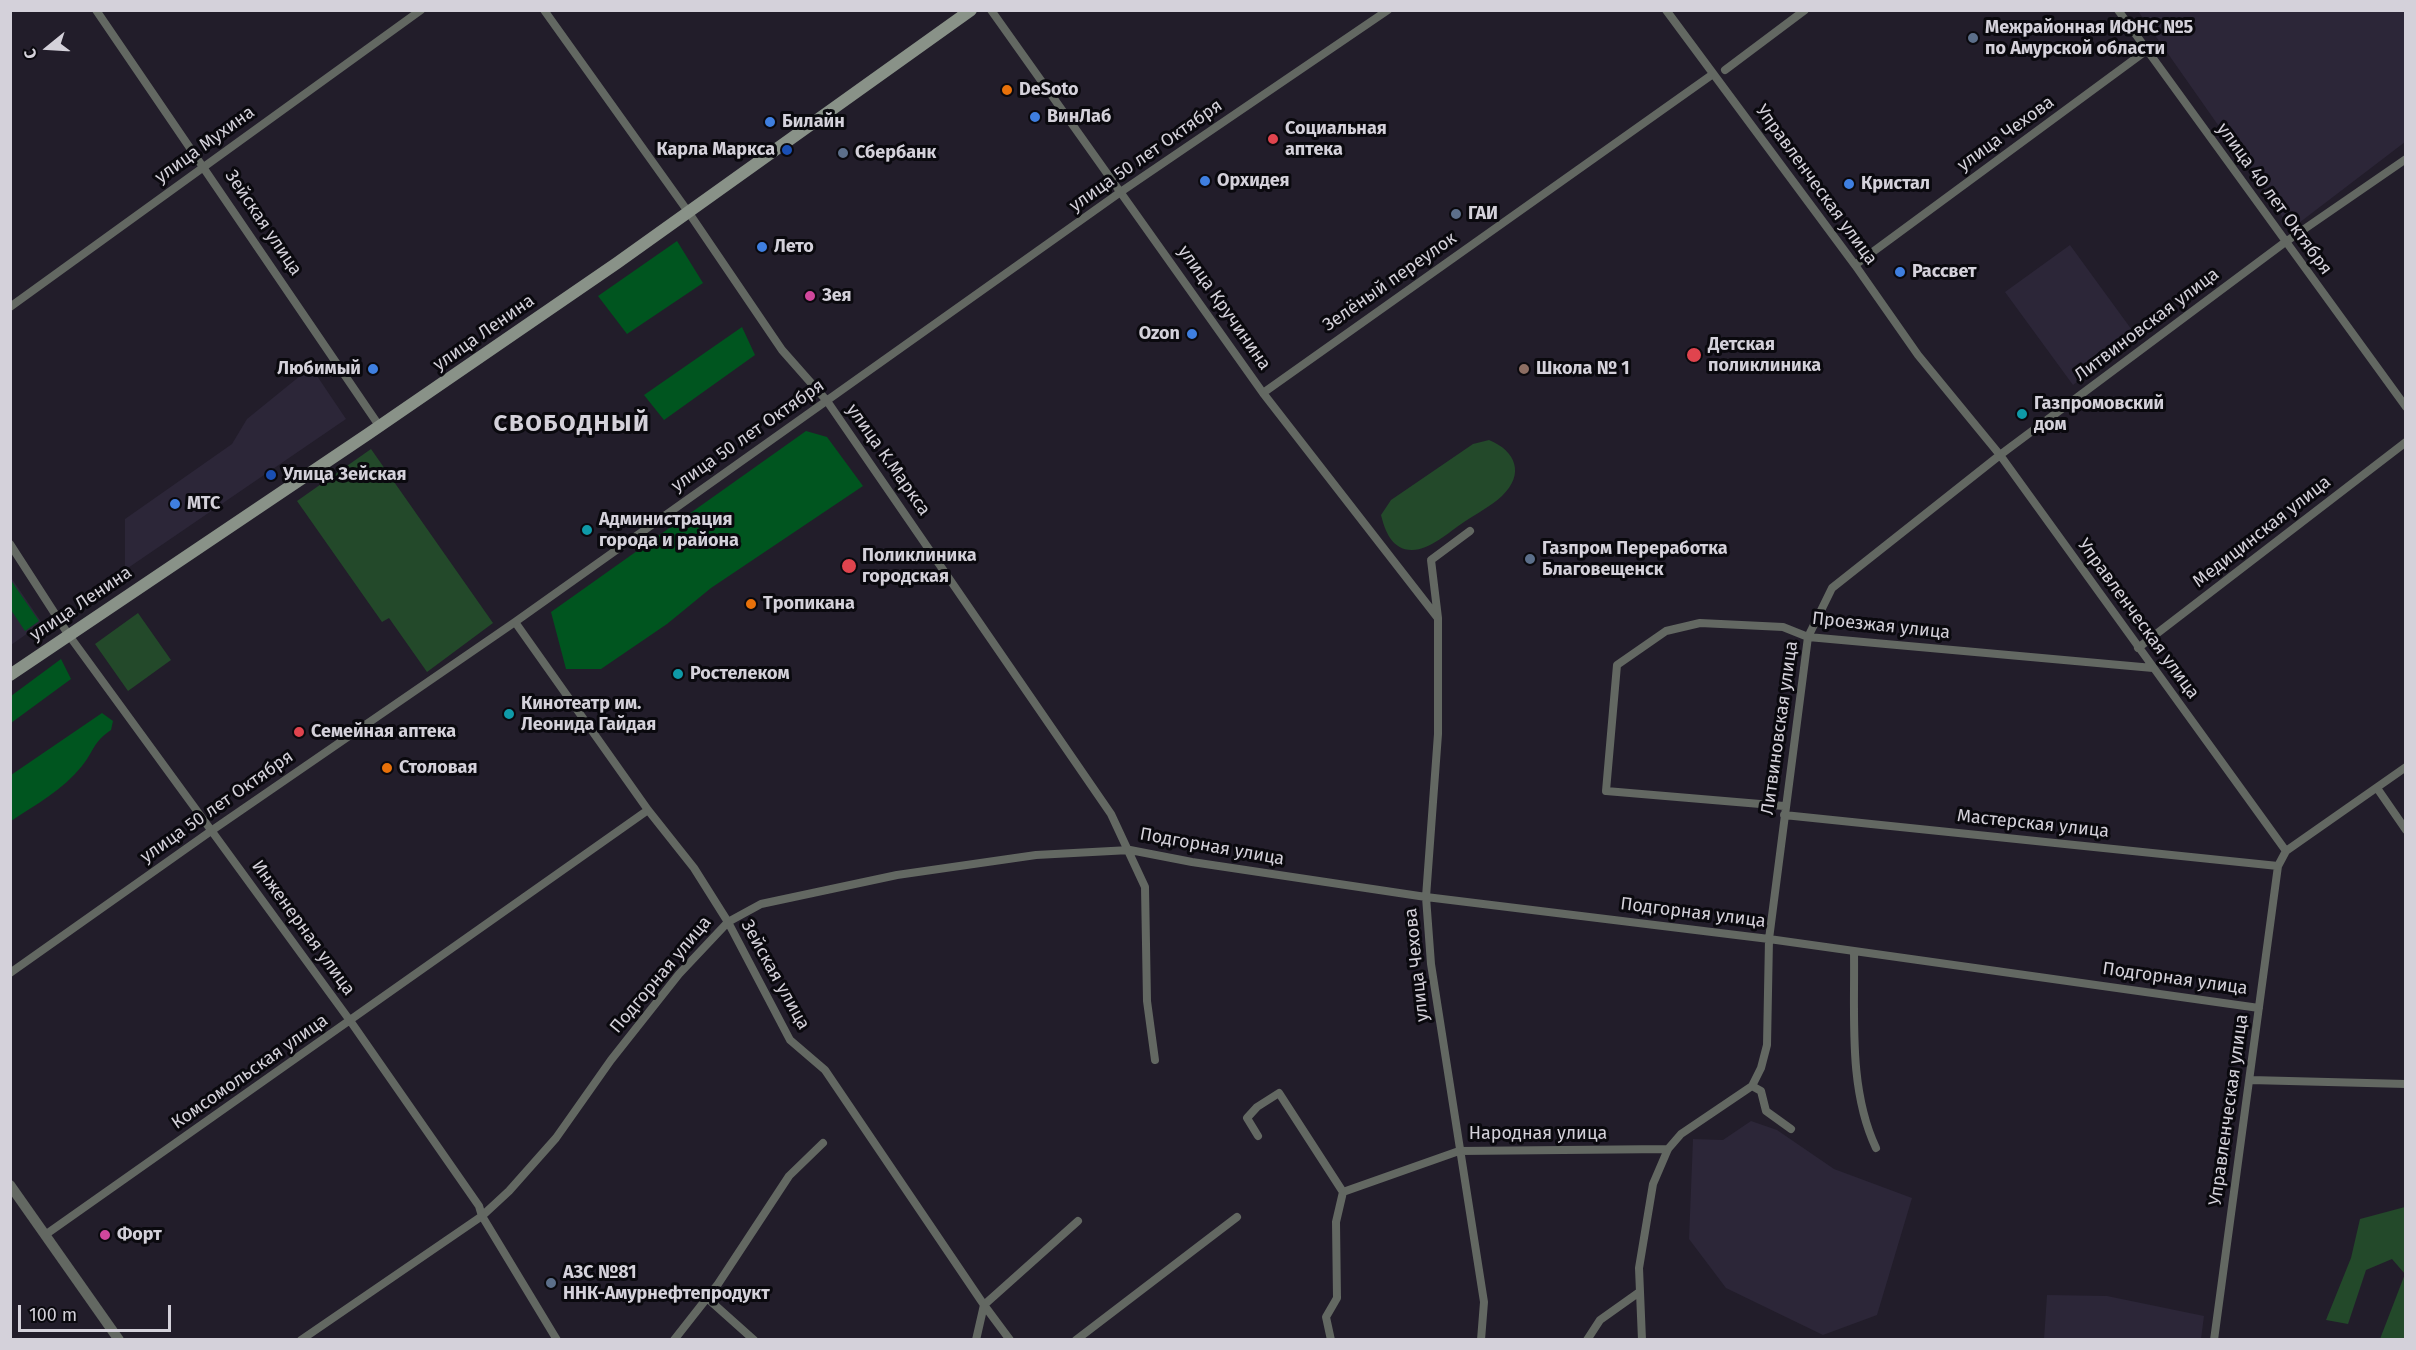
<!DOCTYPE html>
<meta charset="utf-8">
<style>
body{margin:0}
#map{position:relative;width:2416px;height:1350px;overflow:hidden;background:#221d2a;font-family:"Fira Sans",sans-serif}
canvas{display:block}
.frame{position:absolute;inset:0;border:12px solid #d4d1da;pointer-events:none}
.north{position:absolute;left:18px;top:18px;width:60px;height:60px;-webkit-text-stroke:4px #0a090e;paint-order:stroke;rotate:252deg;font-size:16px;font-weight:700;line-height:24px;text-align:center;color:#d4d1da}
.north::after{content:'';display:block;margin:auto;width:21px;height:27px;background:#d4d1da;clip-path:polygon(50% 0,100% 100%,50% 72%,0 100%)}
.scale{position:absolute;left:18px;top:1305px;width:153px;height:27px;box-sizing:border-box;border:3px solid #d4d1da;border-top:0;padding-left:8px;font-size:18px;line-height:21px;white-space:nowrap;color:#d4d1da;-webkit-text-stroke:4px #0a090e;paint-order:stroke}
</style>
<div id="map">
<canvas width="2416" height="1350"></canvas>
<div class="frame"></div>
<div class="north">С</div>
<div class="scale">100 m</div>
</div>
<script>
const ctx = document.querySelector('canvas').getContext('2d');
ctx.lineJoin = 'round';
function fill(path, color) {
  ctx.fillStyle = color;
  ctx.fill(path, 'evenodd');
}
function stroke(path, color, width, dash) {
  ctx.strokeStyle = color;
  ctx.lineWidth = width;
  ctx.lineCap = dash ? 'butt' : 'round';
  ctx.setLineDash(dash || []);
  ctx.stroke(path);
}
function drawText(font, color, halo, rows, align = 'center') {
  ctx.font = font + ' "Fira Sans",sans-serif';
  ctx.lineWidth = 6;
  ctx.setLineDash([]);
  ctx.textBaseline = 'middle';
  ctx.strokeStyle = halo;
  ctx.fillStyle = color;
  for (const [text, x, y, turn = 0] of rows) {
    ctx.save();
    ctx.translate(x, y);
    ctx.rotate((+turn || 0) * Math.PI / 180);
    ctx.textAlign = isNaN(turn) ? turn : align;
    if (halo) ctx.strokeText(text, 0, 0);
    ctx.fillText(text, 0, 0);
    ctx.restore();
  }
}
fill(new Path2D(`
 M 2138,11 L 2405,11 L 2405,142 L 2291,229 Z
 M 2070,245 L 2137,337 L 2073,385 L 2005,292 Z
 M 311,367 L 346,419 L 125,570 L 125,519 L 232,444 L 247,419 Z
 M 10,576 L 42,623 L 11,645 L 10,645 Z
 M 1751,1121 L 1777,1130 L 1834,1169 L 1912,1198 L 1877,1315 L 1823,1335 L 1726,1288 L 1689,1239 L 1693,1139 L 1723,1140 Z
 M 2047,1295 L 2107,1296 L 2204,1316 L 2201,1339 L 2044,1339 Z`), '#2c2638');
fill(new Path2D(`
 M 1489,440 C 1516,451 1525,474 1502,496 C 1491,506 1476,514 1464,522 C 1449,532 1430,550 1412,550 C 1392,550 1385,531 1381,515 L 1391,500 L 1473,444 Z
 M 371,449 L 493,623 L 427,672 L 389,618 L 382,622 L 297,501 Z
 M 138,613 L 171,660 L 128,691 L 95,644 Z
 M 2405,1207 L 2405,1339 L 2380,1339 L 2405,1274 L 2392,1259 L 2366,1270 L 2348,1324 L 2326,1320 L 2351,1258 L 2360,1219 Z`), '#23492a');
fill(new Path2D(`
 M 677,241 L 703,283 L 627,334 L 598,296 Z
 M 742,327 L 755,355 L 664,420 L 644,395 Z
 M 806,431 L 827,437 L 863,486 L 711,588 L 667,624 L 601,669 L 566,669 L 551,612 Z
 M 10,579 L 39,621 L 25,631 L 11,610 Z
 M 61,659 L 71,679 L 11,723 L 11,696 Z
 M 102,713 L 113,721 L 111,730 C 93,742 94,751 82,766 C 63,790 35,805 11,821 L 11,775 Z`), '#00551f');
stroke(new Path2D(`
 M 96,10 L 380,427
 M 544,10 L 689,213 L 782,350 L 827,401 L 1111,814 L 1145,887 L 1147,1001 L 1155,1060
 M 991,10 L 1263,393 L 1437,617
 M 1666,10 L 1855,265 L 1918,355 L 2000,455 L 2286,851
 M 2118,10 L 2406,407
 M 1725,70 L 1805,10
 M 1855,265 L 2147,50
 M 10,307 L 421,10
 M 1263,393 L 1713,74
 M 1470,531 L 1431,560 L 1438,618 L 1438,734 L 1426,897 L 1431,964 L 1484,1302 L 1481,1340
 M 10,544 L 68,634 L 351,1022 L 479,1206 L 482,1216 L 557,1340
 M 515,622 L 648,810 L 694,868 L 728,922 L 790,1040 L 825,1070 L 984,1305 L 1010,1340
 M 2138,648 L 2406,442
 M 2377,788 L 2406,830
 M 1784,806 L 1606,791 L 1617,665 L 1666,631 L 1700,623 L 1783,627 L 1808,637 L 2153,668
 M 1784,815 L 2278,866
 M 1854,952 C 1855,1015 1848,1089 1876,1148
 M 10,973 L 211,831 L 515,622 L 1122,191 L 1388,10
 M 2250,1080 L 2406,1084
 M 1752,1086 L 1761,1091 L 1766,1111 L 1791,1129
 M 1258,1136 L 1247,1118 L 1257,1107 L 1279,1093 L 1343,1192 L 1336,1222 L 1337,1298 L 1326,1317 L 1331,1340
 M 1343,1192 L 1459,1151 L 1668,1149
 M 45,1235 L 648,810
 M 707,1298 L 754,1340
 M 301,1340 L 482,1216 L 509,1191 L 556,1138 L 611,1060 L 679,974 L 728,922 L 761,904 L 897,875 L 1036,855 L 1130,850 L 1192,862 L 1426,897 L 1769,939 L 2259,1008
 M 674,1340 L 718,1284 L 789,1176 L 823,1143
 M 976,1340 L 984,1305 L 1078,1221
 M 1076,1340 L 1237,1217
 M 1587,1340 L 1600,1320 L 1638,1293
 M 1642,1340 L 1639,1268 L 1653,1184 L 1668,1149 L 1681,1134 L 1752,1086 L 1761,1068 L 1767,1045 L 1769,939 L 1808,637 L 1832,588 L 2000,455 L 2284,243 L 2406,159
 M 2214,1340 L 2278,866 L 2286,851 L 2406,767`), '#636862', 8);
stroke(new Path2D(`
 M 10,1185 L 119,1340`), '#636862', 10);
stroke(new Path2D(`
 M 10,675 L 368,434 L 617,263 L 971,10`), '#899288', 12);
for (const [x, y, r, color] of [
 [1973,38,6,"#5c6f8a"],
 [1007,90,6,"#e8710a"],
 [1035,117,6,"#3f7fe0"],
 [770,122,6,"#3f7fe0"],
 [1273,139,6,"#e0444e"],
 [787,150,6,"#1a4fb4"],
 [843,153,6,"#5c6f8a"],
 [1205,181,6,"#3f7fe0"],
 [1849,184,6,"#3f7fe0"],
 [1456,214,6,"#5c6f8a"],
 [762,247,6,"#3f7fe0"],
 [1900,272,6,"#3f7fe0"],
 [810,296,6,"#d1479c"],
 [1192,334,6,"#3f7fe0"],
 [1694,355,8,"#e0444e"],
 [373,369,6,"#3f7fe0"],
 [1524,369,6,"#8d6e63"],
 [2022,414,6,"#0f9aa8"],
 [271,475,6,"#1a4fb4"],
 [175,504,6,"#3f7fe0"],
 [587,530,6,"#0f9aa8"],
 [1530,559,6,"#5c6f8a"],
 [849,566,8,"#e0444e"],
 [751,604,6,"#e8710a"],
 [678,674,6,"#0f9aa8"],
 [509,714,6,"#0f9aa8"],
 [299,732,6,"#e0444e"],
 [387,768,6,"#e8710a"],
 [105,1235,6,"#d1479c"],
 [551,1283,6,"#5c6f8a"]
]) {
  const dot = new Path2D();
  dot.arc(x, y, r, 0, 2 * Math.PI);
  ctx.fillStyle = color;
  ctx.fill(dot);
  stroke(dot, '#0a090e', 2);
}
drawText('bold 18px', '#d4d1da', '#0a090e', [
 ["Межрайонная ИФНС №5",1985,28],
 ["по Амурской области",1985,49],
 ["DeSoto",1019,90],
 ["ВинЛаб",1047,117],
 ["Билайн",782,122],
 ["Социальная",1285,129],
 ["аптека",1285,150],
 ["Карла Маркса",775,150,"right"],
 ["Сбербанк",855,153],
 ["Орхидея",1217,181],
 ["Кристал",1861,184],
 ["ГАИ",1468,214],
 ["Лето",774,247],
 ["Рассвет",1912,272],
 ["Зея",822,296],
 ["Ozon",1180,334,"right"],
 ["Детская",1708,345],
 ["поликлиника",1708,366],
 ["Любимый",361,369,"right"],
 ["Школа № 1",1536,369],
 ["Газпромовский",2034,404],
 ["дом",2034,425],
 ["Улица Зейская",283,475],
 ["МТС",187,504],
 ["Администрация",599,520],
 ["города и района",599,541],
 ["Газпром Переработка",1542,549],
 ["Благовещенск",1542,570],
 ["Поликлиника",862,556],
 ["городская",862,577],
 ["Тропикана",763,604],
 ["Ростелеком",690,674],
 ["Кинотеатр им.",521,704],
 ["Леонида Гайдая",521,725],
 ["Семейная аптека",311,732],
 ["Столовая",399,768],
 ["Форт",117,1235],
 ["АЗС №81",563,1273],
 ["ННК-Амурнефтепродукт",563,1294]
], 'left');
drawText('18px', '#d4d1da', '#0a090e', [
 ["улица Чехова",2006,134,-36],
 ["улица Мухина",205,145,-36],
 ["улица 50 лет Октября",1146,156,-35],
 ["Управленческая улица",1816,185,54],
 ["улица 40 лет Октября",2274,199,54],
 ["Зейская улица",263,223,56],
 ["Зелёный переулок",1390,282,-35],
 ["улица Кручинина",1224,308,55],
 ["Литвиновская улица",2147,325,-37],
 ["улица Ленина",484,333,-35],
 ["улица 50 лет Октября",748,436,-35],
 ["улица К.Маркса",888,460,55],
 ["Медицинская улица",2262,532,-38],
 ["улица Ленина",81,604,-34],
 ["Управленческая улица",2138,619,54],
 ["Проезжая улица",1881,626,6],
 ["Литвиновская улица",1780,728,-82],
 ["улица 50 лет Октября",217,807,-35],
 ["Мастерская улица",2033,824,6],
 ["Подгорная улица",1212,847,10],
 ["Подгорная улица",1693,913,7],
 ["Инженерная улица",303,928,54],
 ["улица Чехова",1417,965,-96],
 ["Подгорная улица",661,975,-50],
 ["Зейская улица",775,975,61],
 ["Подгорная улица",2175,979,8],
 ["Комсомольская улица",250,1072,-35],
 ["Управленческая улица",2229,1110,-82],
 ["Народная улица",1538,1134]
]);
ctx.letterSpacing = '1.5px';
drawText('bold 24px', '#d4d1da', '#0a090e', [
 ["СВОБОДНЫЙ",572,424]
]);
ctx.letterSpacing = '0px';
</script>
